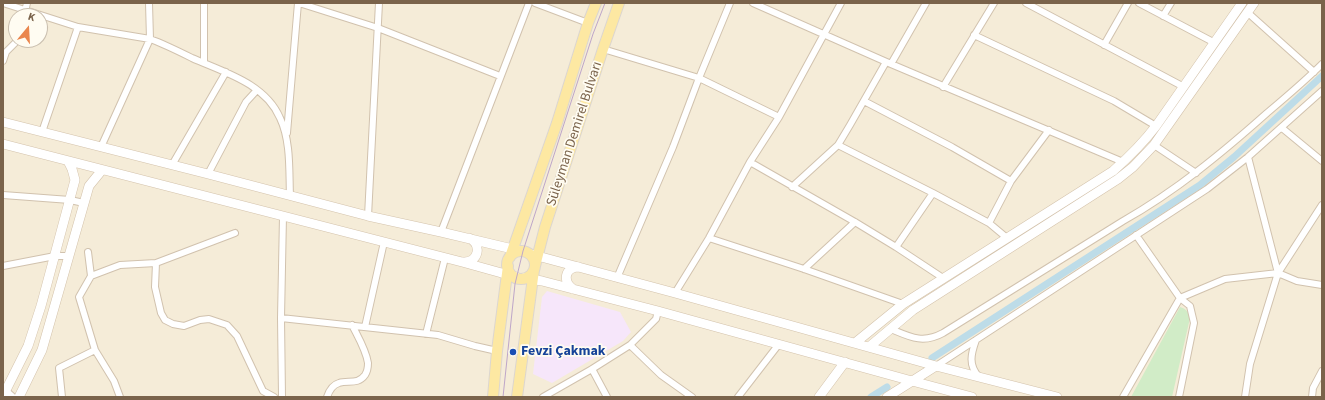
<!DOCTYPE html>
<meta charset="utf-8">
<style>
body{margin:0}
#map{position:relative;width:1325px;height:400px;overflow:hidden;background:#fdf9ea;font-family:"Source Sans 3",sans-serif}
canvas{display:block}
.frame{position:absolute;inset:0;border:4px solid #7a634b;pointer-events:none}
.north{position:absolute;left:8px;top:8px;width:40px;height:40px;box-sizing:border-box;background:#fffcf2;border:1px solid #cabfaf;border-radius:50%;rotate:18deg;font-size:11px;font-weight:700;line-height:16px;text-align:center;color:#7a634b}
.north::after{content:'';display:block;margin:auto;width:14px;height:18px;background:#ea864d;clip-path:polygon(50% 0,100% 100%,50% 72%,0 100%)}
</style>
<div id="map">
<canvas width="1325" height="400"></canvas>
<div class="frame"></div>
<div class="north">K</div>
</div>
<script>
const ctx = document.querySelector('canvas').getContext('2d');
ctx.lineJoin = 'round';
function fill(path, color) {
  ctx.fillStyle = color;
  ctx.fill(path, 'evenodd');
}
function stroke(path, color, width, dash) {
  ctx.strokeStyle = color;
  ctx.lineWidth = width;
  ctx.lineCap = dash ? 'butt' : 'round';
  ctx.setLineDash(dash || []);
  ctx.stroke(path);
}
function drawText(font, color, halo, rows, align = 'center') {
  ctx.font = font + ' "Source Sans 3",sans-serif';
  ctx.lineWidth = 3.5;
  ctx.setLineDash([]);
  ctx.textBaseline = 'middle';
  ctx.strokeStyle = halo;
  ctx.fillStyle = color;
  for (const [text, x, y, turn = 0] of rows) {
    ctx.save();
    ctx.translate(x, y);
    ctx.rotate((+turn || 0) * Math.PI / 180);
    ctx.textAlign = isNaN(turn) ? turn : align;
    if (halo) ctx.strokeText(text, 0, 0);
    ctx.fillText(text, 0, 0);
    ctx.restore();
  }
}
fill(new Path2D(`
 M 3,3 L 1322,3 L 1322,397 L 3,397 ZM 16,16 L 40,16 L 40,40 L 16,40 Z`), '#f5ecd8');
fill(new Path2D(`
 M 547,291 L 620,312 L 631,332 L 623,341 L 552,383 L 533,374 L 542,297 Z`), '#f6e6fa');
fill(new Path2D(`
 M 1180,307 C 1186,309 1188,311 1190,318 L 1172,397 L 1131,397 Z`), '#d1ecc7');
stroke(new Path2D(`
 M 932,358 L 1200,185 L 1234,157 L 1322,76
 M 871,397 L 887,387`), '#bddce8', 7);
const street = new Path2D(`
 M 3,3 L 78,27 L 150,39 L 101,147
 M 149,3 L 150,39 C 164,44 178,51 192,58 C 223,72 265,83 280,118 C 291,141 289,171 290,196
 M 299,3 L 378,28 L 500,76
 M 535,3 L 588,23
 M 753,3 L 891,64 L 1123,162
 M 1026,3 L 1184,87
 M 1139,3 L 1215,43
 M 1247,12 L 1314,72
 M 24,16 L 27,3
 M 1163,16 L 1171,3
 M 974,35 L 1114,101 L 1156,126
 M 1104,45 L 1128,3
 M 603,49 L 699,78 L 779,117
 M 3,61 L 6,52 L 18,40
 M 204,63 L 204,3
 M 891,64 L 926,3
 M 943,87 L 994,3
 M 864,101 L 952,147 L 1011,181
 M 1282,128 L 1322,161
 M 42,132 L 78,27
 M 287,133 L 298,3
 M 838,145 L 933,193 L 989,223 L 1007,238
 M 1154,145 L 1196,173
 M 750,162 L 855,222 L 896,247 L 943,278
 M 172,165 L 226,72
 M 208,174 L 246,102 L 257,90
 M 792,187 L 838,145 L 850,125 L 886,62
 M 3,195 L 70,200 L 84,203
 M 368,216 L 379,3
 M 989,223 L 1011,181 L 1049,130
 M 441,232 L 529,3
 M 709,238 L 804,269 L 903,304
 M 896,247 L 933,193
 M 88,252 L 91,276 L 79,297 L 95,350 L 114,381 L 120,397
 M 156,263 L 155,287 L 161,313 L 165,320 L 173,324 L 184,326 L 200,320 L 209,319 L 227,325 L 237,336 L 263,391 L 274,397
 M 3,266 L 55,256 L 69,256
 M 804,269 L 855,222
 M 1278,273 L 1322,205
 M 91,276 L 120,265 L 156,263 L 235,233
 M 617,278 L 673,147 L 699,78 L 730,3
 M 675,293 L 709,238 L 750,162 L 779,117 L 841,3
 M 281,318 L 438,335 L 475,346 L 497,351
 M 365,327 L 384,242
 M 891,329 C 910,337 923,344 943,333 L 1123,221 C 1176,191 1222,153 1267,113 C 1286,97 1305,81 1322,64
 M 426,334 L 445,258
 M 976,340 C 971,354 968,365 979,377
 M 630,345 L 661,375 L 692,397
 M 936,366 L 1207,189 L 1248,157 L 1322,91
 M 592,369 L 607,397
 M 4,389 L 13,397
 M 62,397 L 59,368 L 95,350
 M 282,397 L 281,318 L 283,216
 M 327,397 C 329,391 332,385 339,383 C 348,380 358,385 365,375 C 367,372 368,367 368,363 C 366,350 358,337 352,325
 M 543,397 L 592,369 L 630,345 L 656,319 L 658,311
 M 738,397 L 779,344
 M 1123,397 L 1180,298 L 1136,235
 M 1179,397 L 1194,323 L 1190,306 L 1180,298 L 1225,279 L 1278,273 L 1297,281 L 1322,285
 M 1245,397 L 1250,364 L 1278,273 L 1248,157
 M 1312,397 L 1313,388 L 1322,371`);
const secondary = new Path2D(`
 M 3,122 L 208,174 L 368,216 L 441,232 L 521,251
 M 3,144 L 462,262 L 516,277
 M 530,254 L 675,293 L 936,366 L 1057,397
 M 463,262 C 478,263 483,245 469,238
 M 524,278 L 542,281 L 658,311 L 912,381 L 972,397
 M 573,289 C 562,281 565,267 579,267
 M 855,343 L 903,304 L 1113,171 C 1129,157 1143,143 1156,126 L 1242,3
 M 869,347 L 913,310 L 1118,179 L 1133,167 L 1154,145 L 1254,3
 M 3,396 L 28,346 L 41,306 L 75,180 L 72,169 L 68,161
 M 19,397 L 42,350 L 89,186 L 102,170
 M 819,397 L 845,362
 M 887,397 L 936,366`);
const primary = new Path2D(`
 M507 265a14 14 0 1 1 28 0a14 14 0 1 1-28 0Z
 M 510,257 L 557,123 L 588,23 L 596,3
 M 535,266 L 545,227 L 603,49 L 619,3
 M 493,397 L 497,351 L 508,266
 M 517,397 L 534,270`);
stroke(street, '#d1c2ae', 8);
stroke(secondary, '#d4c3ac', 10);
stroke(primary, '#dcd6d0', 12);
stroke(street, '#fff', 6);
stroke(secondary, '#fff', 9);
stroke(primary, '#fde8a2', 10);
stroke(new Path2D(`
 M 503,397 L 515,284 L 523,251 L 593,34 L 605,3`), '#bea6c9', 1);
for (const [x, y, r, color] of [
 [513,352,4,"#1a4fb4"]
]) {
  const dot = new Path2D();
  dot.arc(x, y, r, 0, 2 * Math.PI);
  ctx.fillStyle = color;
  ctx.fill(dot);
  stroke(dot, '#fffcf2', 1.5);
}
drawText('14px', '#7a634b', '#fffcf2', [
 ["Süleyman Demirel Bulvarı",575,134,-72]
]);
drawText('bold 14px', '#164399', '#fffcf2', [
 ["Fevzi Çakmak",521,352]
], 'left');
</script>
